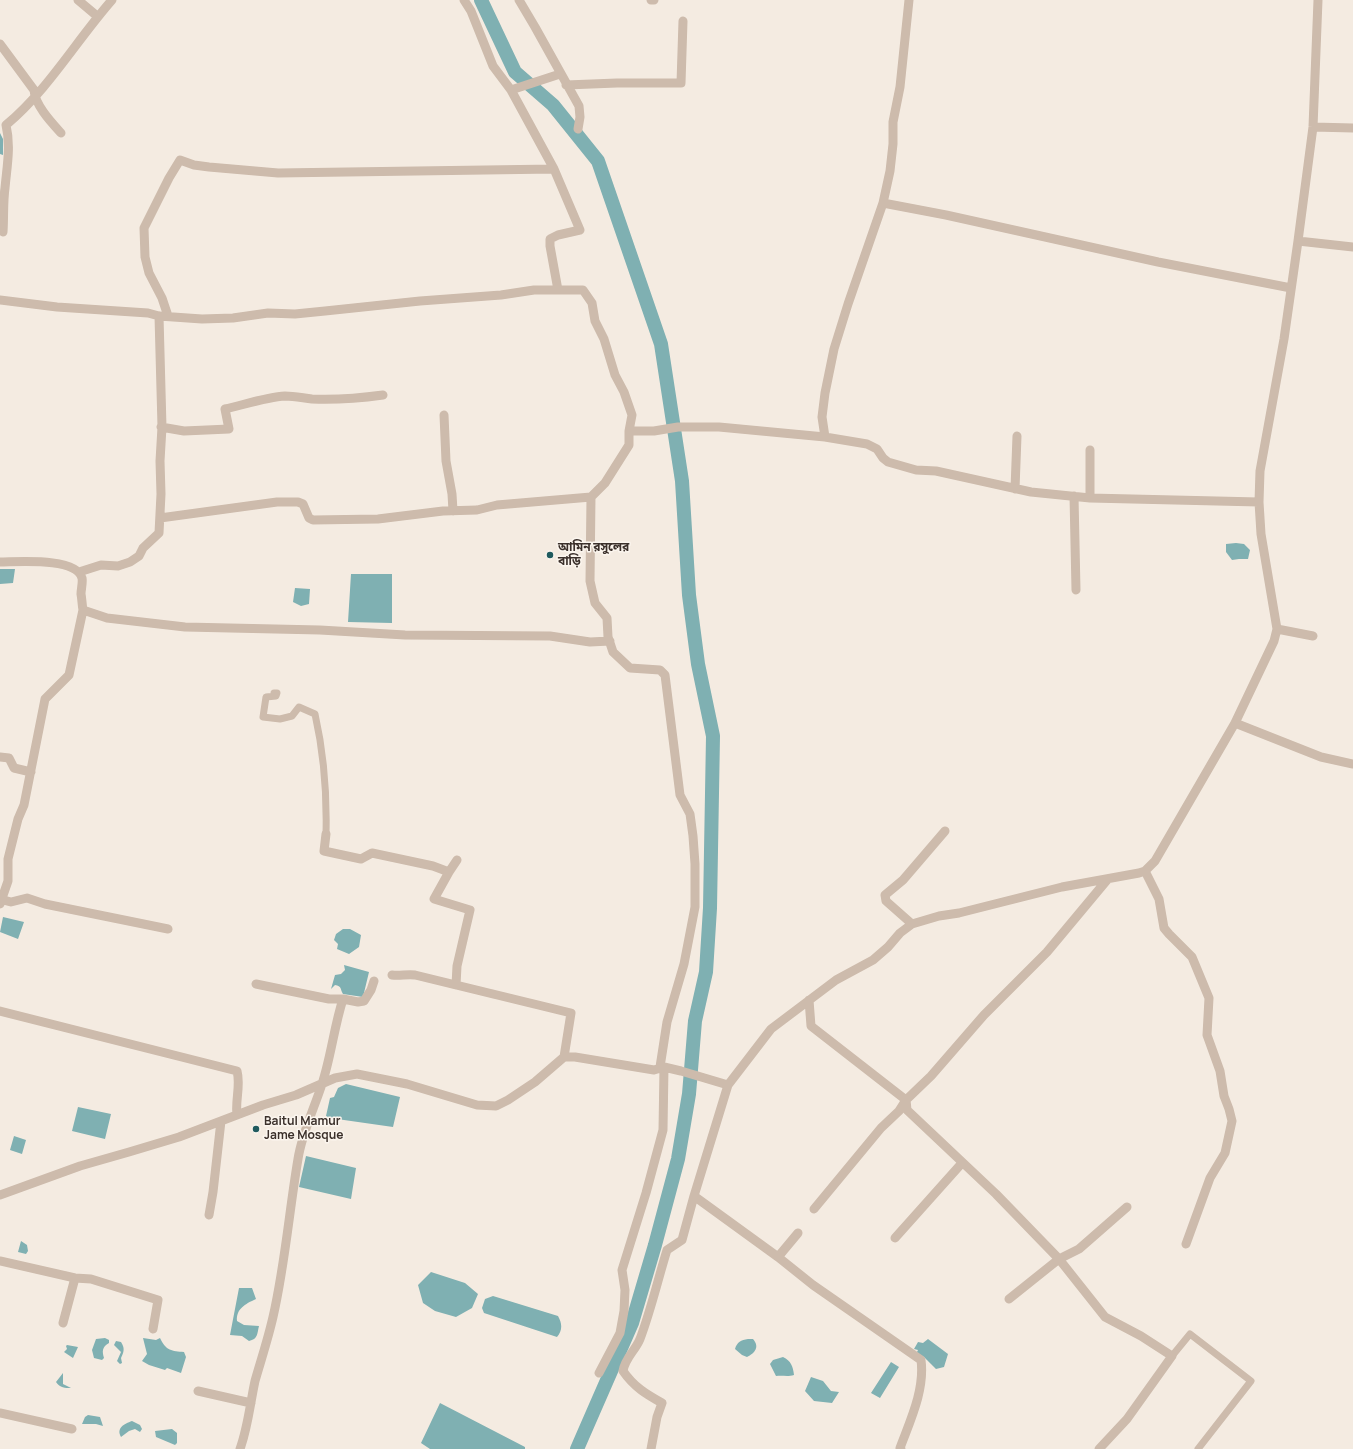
<!DOCTYPE html>
<meta charset="utf-8">
<style>
body{margin:0}
canvas{display:block;background:#f4ebe1}
</style>
<canvas width="1353" height="1449"></canvas>
<script>
const ctx = document.querySelector('canvas').getContext('2d');
ctx.lineJoin = 'round';
function fill(path, color) {
  ctx.fillStyle = color;
  ctx.fill(path, 'evenodd');
}
function stroke(path, color, width, dash) {
  ctx.strokeStyle = color;
  ctx.lineWidth = width;
  ctx.lineCap = dash ? 'butt' : 'round';
  ctx.setLineDash(dash || []);
  ctx.stroke(path);
}
function drawText(font, color, halo, rows, align = 'center') {
  ctx.font = font + ' Manrope,"Noto Sans Bengali",sans-serif';
  ctx.lineWidth = 3;
  ctx.setLineDash([]);
  ctx.textBaseline = 'middle';
  ctx.strokeStyle = halo;
  ctx.fillStyle = color;
  for (const [text, x, y, turn = 0] of rows) {
    ctx.save();
    ctx.translate(x, y);
    ctx.rotate((+turn || 0) * Math.PI / 180);
    ctx.textAlign = isNaN(turn) ? turn : align;
    if (halo) ctx.strokeText(text, 0, 0);
    ctx.fillText(text, 0, 0);
    ctx.restore();
  }
}
fill(new Path2D(`
 M 0,133 L 3,139 L 3,155 L 0,154 Z
 M 1236,543 L 1244,544 L 1250,550 L 1248,559 L 1239,559 L 1232,560 L 1226,552 L 1226,544 Z
 M 0,569 L 15,569 L 13,583 L 0,584 Z
 M 351,574 L 392,574 L 392,623 L 348,622 Z
 M 295,588 L 310,589 L 309,604 L 301,606 L 293,602 Z
 M 3,917 L 24,922 L 18,939 L 0,932 Z
 M 343,929 L 350,929 L 361,935 L 359,947 L 349,954 L 337,949 L 338,944 L 334,940 L 336,934 Z
 M 344,965 L 369,972 L 363,997 L 343,994 C 340,989 342,986 335,985 L 331,989 L 335,975 L 341,974 L 345,970 Z
 M 346,1084 L 400,1097 L 393,1127 L 330,1118 L 326,1116 L 330,1098 L 334,1097 L 338,1088 Z
 M 78,1107 L 111,1114 L 105,1139 L 72,1131 Z
 M 14,1136 L 26,1140 L 22,1154 L 10,1150 Z
 M 306,1156 L 356,1168 L 351,1199 L 299,1187 Z
 M 21,1241 L 27,1245 L 28,1251 L 26,1254 L 18,1252 Z
 M 431,1272 L 465,1283 L 478,1294 L 472,1308 L 456,1317 L 435,1311 L 423,1303 L 418,1285 Z
 M 239,1288 L 252,1288 L 256,1299 C 245,1304 236,1309 237,1321 L 244,1325 L 259,1326 C 257,1334 258,1339 249,1341 L 242,1336 L 230,1335 Z
 M 493,1296 L 558,1316 C 562,1323 563,1330 557,1337 L 484,1313 L 482,1308 L 485,1299 Z
 M 105,1338 L 109,1340 L 109,1343 C 102,1347 102,1351 104,1358 L 102,1360 L 94,1358 L 92,1350 L 96,1339 Z
 M 143,1338 L 156,1340 L 160,1338 C 166,1351 172,1351 184,1352 L 186,1357 L 181,1373 L 167,1368 L 165,1370 L 149,1365 L 142,1361 L 147,1354 Z
 M 748,1339 L 753,1339 C 760,1347 755,1353 747,1357 L 742,1355 L 735,1349 C 737,1342 741,1340 748,1339 Z
 M 928,1339 L 948,1354 L 944,1367 L 936,1369 L 924,1357 L 916,1354 L 918,1350 L 914,1349 L 918,1342 L 923,1343 Z
 M 116,1341 L 121,1342 C 125,1348 124,1352 121,1358 L 122,1363 L 120,1364 L 117,1361 L 121,1352 L 114,1345 Z
 M 67,1345 L 78,1347 L 73,1358 L 64,1352 L 67,1349 L 66,1346 Z
 M 783,1357 C 791,1361 793,1366 794,1375 C 787,1377 783,1375 776,1376 L 770,1364 L 773,1360 Z
 M 891,1362 L 899,1367 L 880,1398 L 871,1393 Z
 M 63,1373 L 63,1384 L 71,1388 C 65,1388 60,1388 56,1382 Z
 M 811,1377 L 823,1381 L 831,1391 L 839,1392 L 832,1403 L 814,1401 L 805,1391 Z
 M 440,1403 L 525,1447 L 525,1449 L 430,1449 L 421,1443 Z
 M 88,1415 L 100,1417 L 103,1426 L 96,1424 L 82,1424 L 85,1417 Z
 M 132,1421 L 140,1425 L 142,1429 L 140,1432 L 135,1429 L 129,1431 L 121,1437 C 116,1428 124,1424 132,1421 Z
 M 172,1429 L 177,1433 L 177,1443 L 175,1445 L 156,1437 L 155,1431 Z`), '#7fb0b2');
stroke(new Path2D(`
 M 481,0 L 515,72 L 553,105 L 598,161 L 661,344 L 682,481 L 689,595 L 698,664 L 713,736 L 710,908 L 706,972 L 695,1021 L 689,1094 L 678,1159 L 655,1245 L 632,1323 L 577,1449`), '#7fb0b2', 14);
stroke(new Path2D(`
 M 274,693 L 277,693 L 276,696 L 266,697 L 263,717 L 280,719 L 292,716 L 299,707 L 315,714 C 324,754 327,793 326,834
 M 1172,1356 L 1190,1334 L 1251,1381 L 1198,1449`), '#cdbbac', 7);
stroke(new Path2D(`
 M 78,0 L 97,16
 M 464,0 L 471,11 L 493,66 L 511,90 L 554,169 L 580,230 L 558,235 L 550,239 L 550,246 L 558,290
 M 519,0 L 535,27 L 579,106 L 580,117 L 578,129
 M 651,0 L 654,0
 M 909,0 L 900,87 L 893,122 L 893,144 L 890,171 L 883,203 L 946,215 L 1158,262 L 1291,288
 M 0,44 L 34,90 C 35,105 51,122 61,133
 M 566,85 L 617,83 L 681,83 L 683,21
 M 511,90 L 560,74
 M 1313,127 L 1353,128
 M 3,232 C 4,217 3,202 5,188 C 7,166 11,146 6,125 C 48,90 76,41 112,0
 M 1298,241 L 1353,247
 M 0,300 L 57,307 L 148,313 L 159,316 L 202,319 L 233,318 L 268,313 L 295,314 L 325,311 L 420,301 L 501,295 L 534,290 L 583,290 L 592,303 L 595,321 L 604,339 L 615,375 L 624,392 L 632,415 L 629,431 L 629,445 L 605,483 L 591,497 L 590,581 L 595,603 L 607,618 L 608,637 L 613,652 L 630,668 L 660,670 L 665,675 L 680,795 L 690,814 L 693,836 L 695,864 L 695,907 L 684,964 L 667,1022 L 660,1067 L 664,1067 L 663,1130 L 646,1193 L 622,1270 L 625,1290 L 624,1311 L 620,1333 L 599,1373
 M 168,316 L 162,298 L 149,273 L 145,257 L 144,228 L 169,178 L 180,160 L 194,165 L 209,167 L 278,173 L 554,169
 M 444,415 L 446,461 L 452,494 L 453,511
 M 161,427 L 184,431 L 229,429 L 225,409 C 243,405 267,397 285,396 C 294,396 303,398 312,399 C 335,400 361,398 383,395
 M 629,431 L 654,431 L 678,427 L 719,427 L 825,437 L 867,444 L 877,449 L 883,458 L 888,462 L 916,470 L 936,471 L 1031,492 L 1090,498 L 1259,502
 M 825,437 L 822,417 L 825,393 L 834,349 L 848,304 L 883,203
 M 1015,489 L 1017,436
 M 1074,496 L 1076,590
 M 1090,498 L 1090,450
 M 160,518 L 277,502 L 298,502 L 303,504 L 309,518 L 313,520 L 378,519 L 443,511 L 477,510 L 497,505 L 591,497
 M 0,562 C 18,562 76,557 82,578 C 83,583 81,589 81,594 C 82,599 82,605 83,610 L 107,618 L 185,627 L 320,630 L 405,635 L 550,636 L 590,642 L 610,641
 M 79,572 L 101,565 L 118,566 L 130,562 L 139,556 L 143,548 L 159,533 L 161,494 L 160,461 L 162,427 L 159,316
 M 1277,629 L 1313,636
 M 1235,723 L 1274,641 L 1277,629 L 1261,534 L 1259,502 L 1260,471 L 1284,339 L 1298,241 L 1313,127 L 1318,0
 M 0,757 L 9,758 L 14,768 L 31,772
 M 326,834 L 324,851 L 361,859 L 372,853 L 433,866 L 449,872
 M 1145,871 L 1159,899 L 1164,928 L 1169,934 L 1192,957 L 1209,998 L 1207,1035 L 1220,1071 L 1224,1096 L 1229,1109 L 1232,1121 L 1225,1153 L 1210,1178 L 1186,1244
 M 0,899 L 11,902 L 27,898 L 45,904 L 168,929
 M 0,904 L 8,881 L 8,859 L 18,819 L 24,805 L 45,699 L 69,675 L 83,610
 M 912,924 L 886,901 L 885,895 L 903,880 L 945,831
 M 392,975 C 400,976 407,974 415,975 L 571,1013 L 564,1057
 M 256,984 L 329,999 L 343,999
 M 456,985 L 457,966 L 470,910 L 434,899 L 449,872 L 457,860
 M 809,1000 L 811,1026 L 906,1100 L 907,1110 L 996,1194 L 1059,1259 L 1105,1317 L 1141,1336 L 1172,1356 L 1127,1419 L 1099,1449
 M 0,1011 L 237,1071 C 241,1085 235,1100 237,1115
 M 728,1085 L 694,1196 L 778,1257 L 798,1233
 M 0,1195 L 80,1166 L 129,1152 L 179,1137 L 263,1105 L 296,1095 L 335,1078 L 357,1074 L 407,1084 L 477,1105 L 496,1106 L 508,1100 L 535,1082 L 564,1057 L 575,1057 L 654,1070 L 664,1067 L 681,1071 L 728,1085 L 771,1029 L 836,980 L 873,960 L 888,947 L 900,933 L 912,924 L 939,916 L 959,913 L 1062,887 L 1139,873 L 1145,871 L 1155,861 L 1235,723 L 1321,757 L 1353,764
 M 814,1209 L 881,1128 L 899,1111 L 906,1100 L 931,1076 L 984,1015 L 1047,952 L 1107,880
 M 209,1215 L 213,1192 L 221,1121
 M 895,1238 L 962,1163
 M 778,1257 L 813,1285 L 921,1360 C 925,1390 910,1421 900,1448 L 901,1449
 M 0,1261 L 75,1278 L 91,1279 L 158,1300 L 153,1329
 M 1009,1299 L 1059,1259 L 1079,1249 L 1127,1207
 M 63,1323 L 75,1278
 M 198,1391 L 251,1403
 M 0,1413 L 72,1429
 M 240,1449 C 248,1427 250,1404 255,1381 C 261,1360 268,1339 273,1317 C 285,1265 289,1212 298,1159 C 302,1133 314,1109 322,1084 C 331,1057 334,1027 343,999 L 358,1002 L 364,1001 L 371,990 L 374,981
 M 651,1449 L 657,1417 L 662,1403 C 646,1394 634,1387 623,1371 C 625,1358 635,1351 640,1339 C 651,1310 658,1279 667,1250 L 682,1240 L 694,1196`), '#cdbbac', 9);
for (const [x, y, r, color] of [
 [550,555,4,"#1f5a5e"],
 [256,1129,4,"#1f5a5e"]
]) {
  const dot = new Path2D();
  dot.arc(x, y, r, 0, 2 * Math.PI);
  ctx.fillStyle = color;
  ctx.fill(dot);
  stroke(dot, '#fbf5ee', 1.5);
}
drawText('bold 12px', '#3b302b', '#fbf5ee', [
 ["আমিন রসুলের",558,548],
 ["বাড়ি",558,562],
 ["Baitul Mamur",264,1122],
 ["Jame Mosque",264,1136]
], 'left');
</script>
